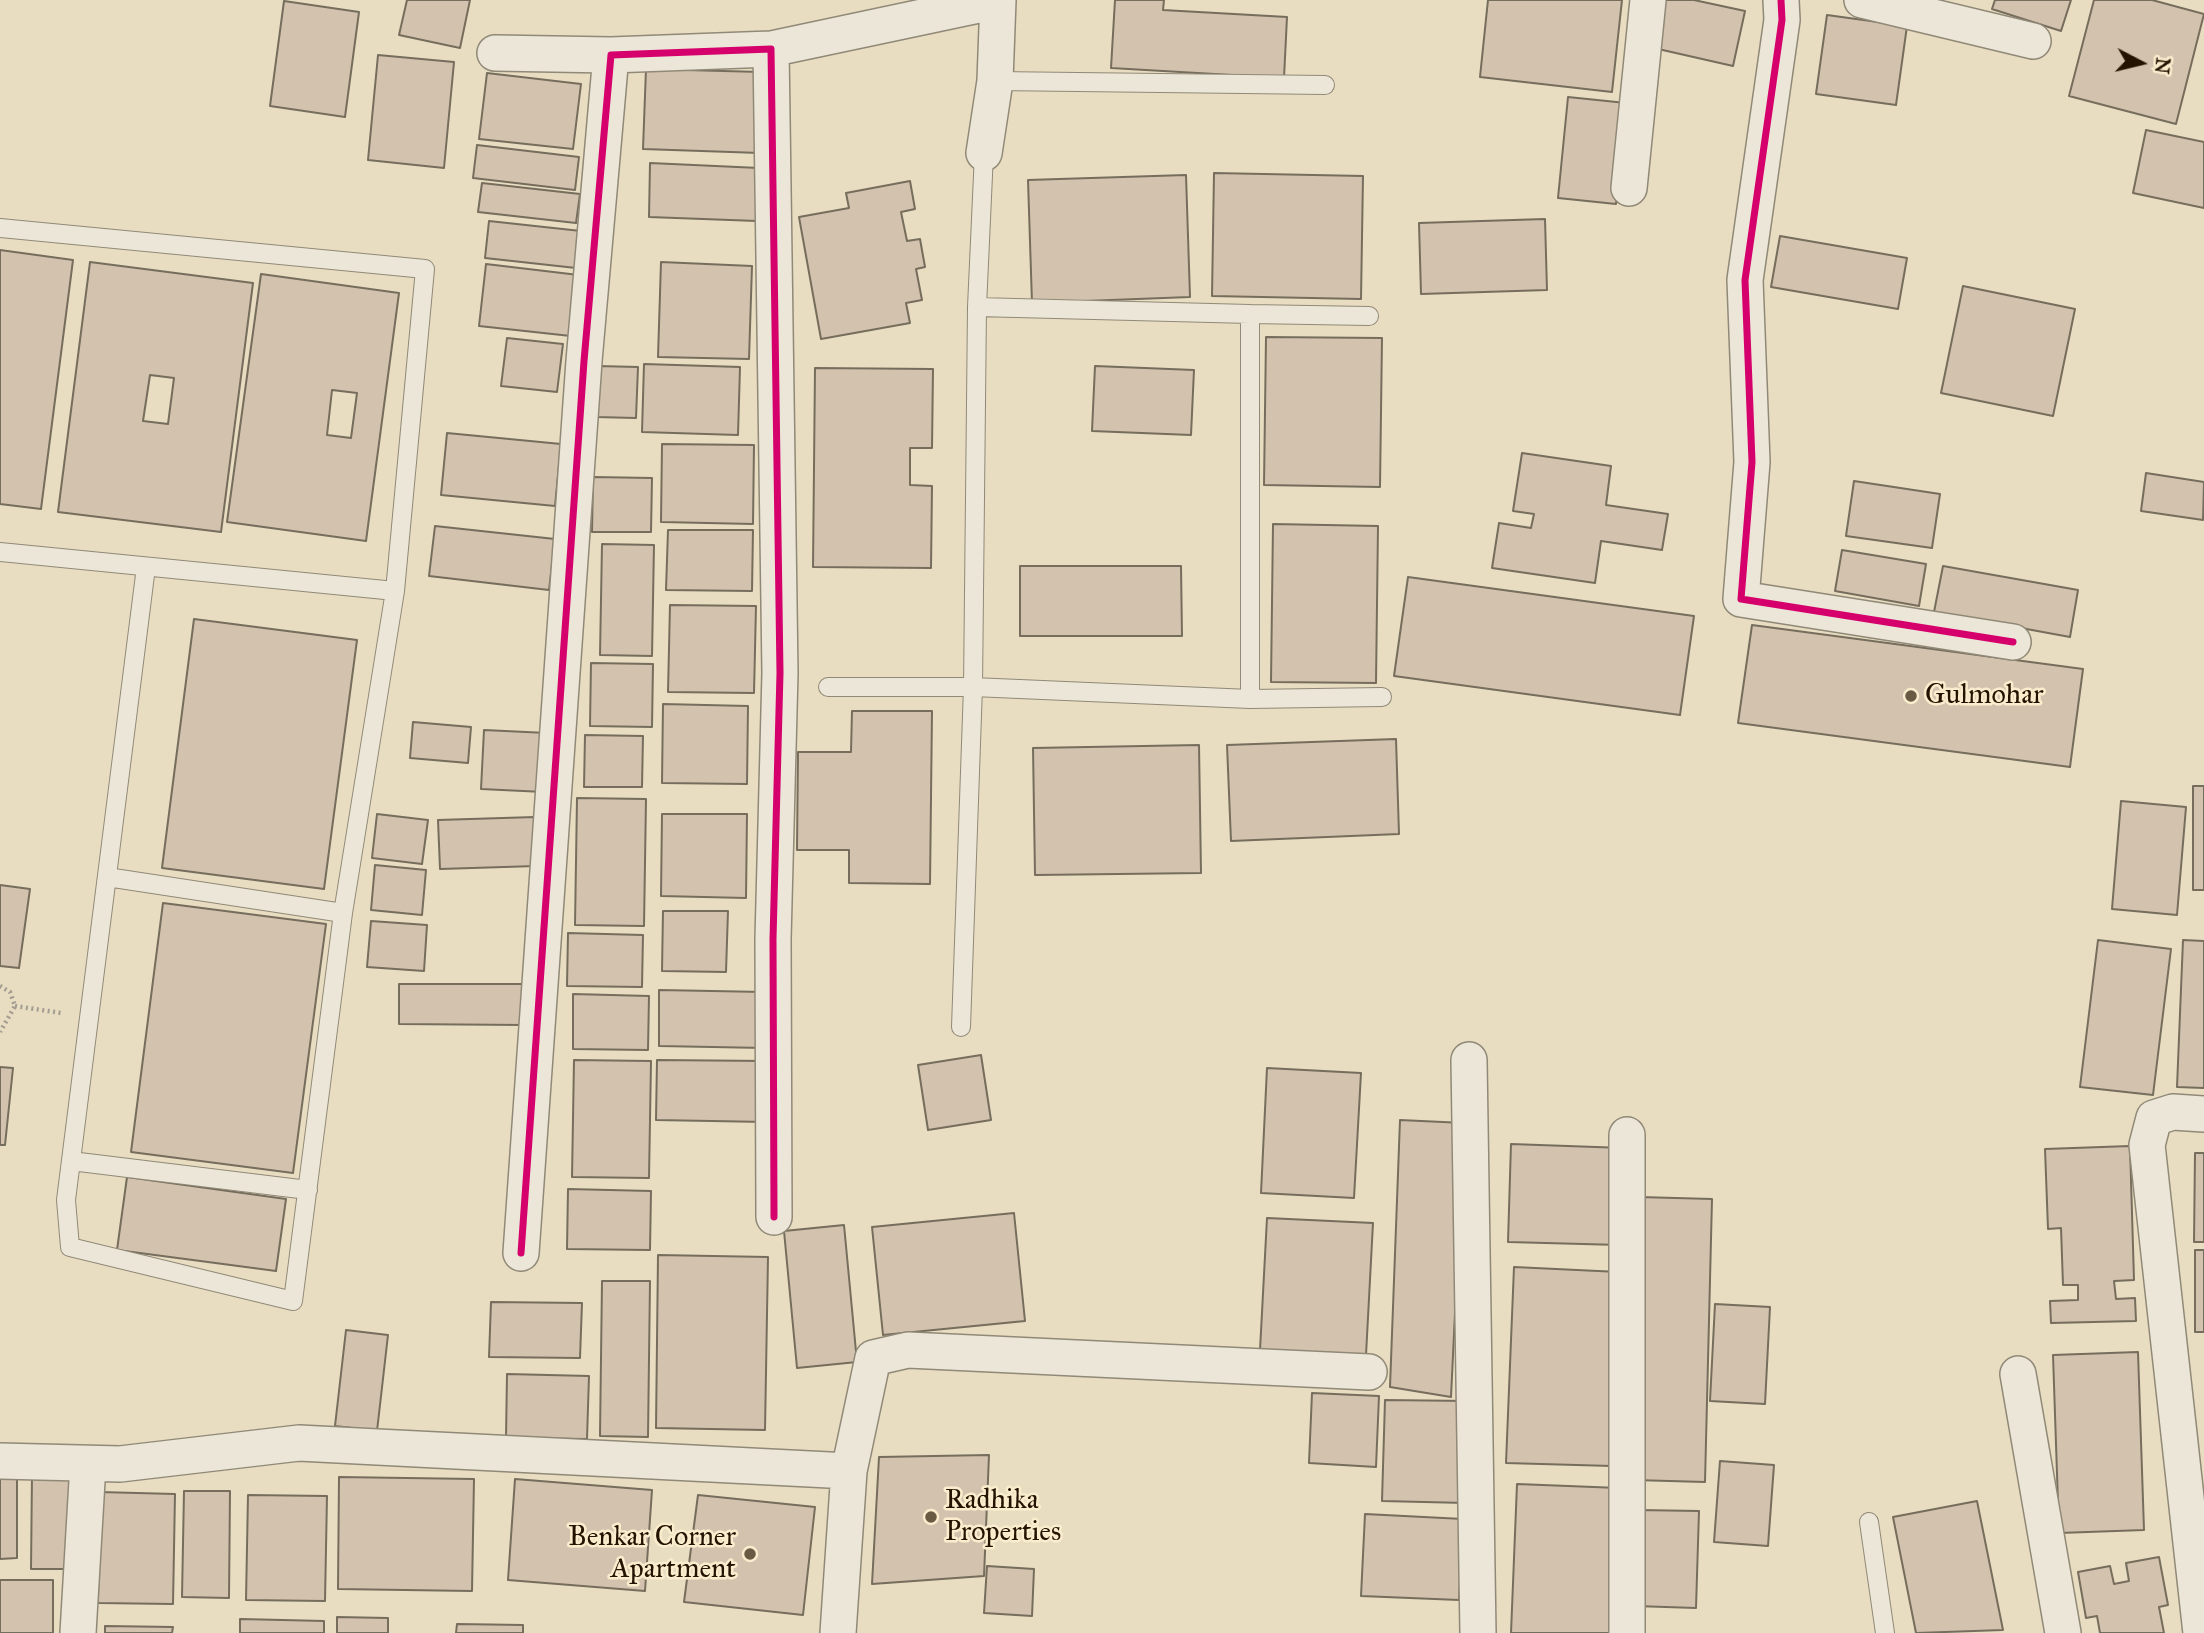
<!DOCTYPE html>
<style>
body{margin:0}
#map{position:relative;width:2204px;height:1633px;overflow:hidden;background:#e8ddc1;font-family:"IM FELL Great Primer",serif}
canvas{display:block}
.north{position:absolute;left:2106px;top:28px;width:70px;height:70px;-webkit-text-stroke:5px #faedcd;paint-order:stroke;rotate:97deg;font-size:19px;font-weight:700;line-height:28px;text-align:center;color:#241300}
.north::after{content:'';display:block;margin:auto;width:24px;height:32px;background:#241300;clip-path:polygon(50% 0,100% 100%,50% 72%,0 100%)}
</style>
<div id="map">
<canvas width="2204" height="1633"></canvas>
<div class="north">N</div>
</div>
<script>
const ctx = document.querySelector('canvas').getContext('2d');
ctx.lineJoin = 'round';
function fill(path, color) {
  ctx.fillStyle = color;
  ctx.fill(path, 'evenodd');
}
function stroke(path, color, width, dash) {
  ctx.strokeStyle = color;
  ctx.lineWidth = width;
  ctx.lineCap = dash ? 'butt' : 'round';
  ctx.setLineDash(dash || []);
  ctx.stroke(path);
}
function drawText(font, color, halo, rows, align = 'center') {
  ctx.font = font + ' "IM FELL Great Primer",serif';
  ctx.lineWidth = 5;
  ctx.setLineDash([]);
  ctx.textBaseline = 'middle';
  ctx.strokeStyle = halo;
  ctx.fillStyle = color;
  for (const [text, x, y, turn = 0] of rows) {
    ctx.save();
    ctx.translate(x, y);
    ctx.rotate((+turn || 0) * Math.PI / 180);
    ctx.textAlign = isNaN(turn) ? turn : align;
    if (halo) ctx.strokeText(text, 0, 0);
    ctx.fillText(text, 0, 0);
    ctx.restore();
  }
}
const building = new Path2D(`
 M 407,0 L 470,0 L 460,48 L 399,35 Z
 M 1115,0 L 1164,0 L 1163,10 L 1287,17 L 1284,78 L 1111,68 Z
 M 1488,0 L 1622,0 L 1612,92 L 1480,77 Z
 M 1656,0 L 1694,0 L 1745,11 L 1733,66 L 1645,46 Z
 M 1995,0 L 2071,0 L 2061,31 L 1992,9 Z
 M 2094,0 L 2152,0 L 2204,14 L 2176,124 L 2069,96 Z
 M 284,1 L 359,12 L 345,117 L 270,106 Z
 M 1827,15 L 1907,26 L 1896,105 L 1816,94 Z
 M 378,55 L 454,62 L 444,168 L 368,160 Z
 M 646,69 L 762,72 L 760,153 L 643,149 Z
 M 487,73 L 581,84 L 573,149 L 479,139 Z
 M 1568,97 L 1626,103 L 1616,204 L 1558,198 Z
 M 2146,130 L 2204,142 L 2204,208 L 2133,193 Z
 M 477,145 L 579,157 L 575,190 L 473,178 Z
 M 650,163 L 759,168 L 757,221 L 649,217 Z
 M 1214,173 L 1363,176 L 1361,299 L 1212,296 Z
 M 1186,175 L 1190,297 L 1032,303 L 1028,180 Z
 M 910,181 L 915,209 L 901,212 L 907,241 L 920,239 L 925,267 L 916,269 L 922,300 L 906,303 L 910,323 L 821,339 L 799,217 L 849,208 L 846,193 Z
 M 482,183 L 580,194 L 576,223 L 478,212 Z
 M 1545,219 L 1547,290 L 1421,294 L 1419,223 Z
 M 489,221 L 581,231 L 576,268 L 485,258 Z
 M 1780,236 L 1907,258 L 1898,309 L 1771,287 Z
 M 0,250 L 73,260 L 41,509 L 0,504 Z
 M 90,262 L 253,283 L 221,532 L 58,512 ZM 150,375 L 174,378 L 168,424 L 143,421 Z
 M 661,262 L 752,266 L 749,359 L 658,357 Z
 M 486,264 L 587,276 L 580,337 L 479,326 Z
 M 261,274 L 399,293 L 366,541 L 227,522 ZM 332,390 L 357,393 L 351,438 L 327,435 Z
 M 1963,286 L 2075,309 L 2053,416 L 1941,393 Z
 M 1266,337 L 1382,338 L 1380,487 L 1264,485 Z
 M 507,338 L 563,344 L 557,392 L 501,386 Z
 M 644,364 L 740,367 L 738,435 L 642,432 Z
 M 597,366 L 638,367 L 636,418 L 596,417 Z
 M 1095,366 L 1194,370 L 1191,435 L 1092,431 Z
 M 815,368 L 933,369 L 932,448 L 910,448 L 910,485 L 932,486 L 931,568 L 813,567 Z
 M 447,433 L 561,444 L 555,506 L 441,495 Z
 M 662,444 L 754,445 L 753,524 L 661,522 Z
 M 1522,453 L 1611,466 L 1606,505 L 1668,514 L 1662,550 L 1601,541 L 1595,583 L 1492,568 L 1499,523 L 1531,528 L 1534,514 L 1513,511 Z
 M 2146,473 L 2204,482 L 2203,520 L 2141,511 Z
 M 593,477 L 652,478 L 651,532 L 592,532 Z
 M 1854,481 L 1940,494 L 1932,548 L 1846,536 Z
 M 1273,524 L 1378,526 L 1376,683 L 1271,682 Z
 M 435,526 L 555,539 L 549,590 L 429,576 Z
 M 668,530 L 753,530 L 752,591 L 666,590 Z
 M 602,544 L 654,545 L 652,656 L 600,655 Z
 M 1842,550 L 1926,564 L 1919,606 L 1835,591 Z
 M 1020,566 L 1181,566 L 1182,636 L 1020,636 Z
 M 1943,566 L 2078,590 L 2070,637 L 1934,612 Z
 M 1408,577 L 1694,616 L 1680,715 L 1394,676 Z
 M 670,605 L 756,606 L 754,693 L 668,692 Z
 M 194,619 L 357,640 L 324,889 L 162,868 Z
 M 1752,625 L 2083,669 L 2070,767 L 1738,723 Z
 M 591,663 L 653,664 L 652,727 L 590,726 Z
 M 663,704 L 748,706 L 747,784 L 662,783 Z
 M 852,711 L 932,711 L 930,884 L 849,883 L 849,850 L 797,850 L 798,752 L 851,752 Z
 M 413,722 L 471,727 L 468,763 L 410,758 Z
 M 484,730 L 547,733 L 544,792 L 481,789 Z
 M 585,735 L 643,736 L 642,787 L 584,787 Z
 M 1396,739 L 1399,834 L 1231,841 L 1227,745 Z
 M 1199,745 L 1201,873 L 1035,875 L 1033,748 Z
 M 2193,786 L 2204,786 L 2204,890 L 2193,890 Z
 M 577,798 L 646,799 L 644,926 L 575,925 Z
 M 2121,801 L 2186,807 L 2177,915 L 2112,909 Z
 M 377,814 L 428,820 L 422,864 L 372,858 Z
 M 662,814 L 747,814 L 746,898 L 661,896 Z
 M 535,817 L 536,866 L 440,869 L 438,820 Z
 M 375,865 L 426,870 L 422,915 L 371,910 Z
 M 0,885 L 30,889 L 19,968 L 0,966 Z
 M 163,903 L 326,924 L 293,1173 L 131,1152 Z
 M 663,911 L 728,911 L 726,972 L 662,971 Z
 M 371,921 L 427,925 L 424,971 L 367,967 Z
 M 568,933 L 643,935 L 642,987 L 567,986 Z
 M 2098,940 L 2171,949 L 2153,1095 L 2080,1087 Z
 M 2183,940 L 2204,941 L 2204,1088 L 2177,1087 Z
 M 399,984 L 523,984 L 523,1025 L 399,1024 Z
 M 659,990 L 765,992 L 765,1048 L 659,1046 Z
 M 573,994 L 649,996 L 648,1050 L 573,1049 Z
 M 981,1055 L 991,1120 L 928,1130 L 918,1065 Z
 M 574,1060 L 651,1061 L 649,1178 L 572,1177 Z
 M 657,1060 L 767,1061 L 767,1122 L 656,1120 Z
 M 0,1067 L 13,1068 L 5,1145 L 0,1145 Z
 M 1267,1068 L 1361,1073 L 1354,1198 L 1261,1193 Z
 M 1400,1120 L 1464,1123 L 1451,1397 L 1390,1387 Z
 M 1511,1144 L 1624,1148 L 1620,1245 L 1508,1242 Z
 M 2130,1146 L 2134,1280 L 2114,1281 L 2116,1299 L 2135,1298 L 2136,1321 L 2051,1323 L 2050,1301 L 2078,1300 L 2078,1285 L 2063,1285 L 2061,1228 L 2048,1229 L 2045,1149 Z
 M 2195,1153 L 2204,1153 L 2204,1242 L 2194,1242 Z
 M 127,1177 L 286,1199 L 276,1271 L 117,1250 Z
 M 568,1189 L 651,1191 L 650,1250 L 567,1249 Z
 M 1639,1197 L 1712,1199 L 1705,1482 L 1634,1480 Z
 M 1014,1213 L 1025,1321 L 883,1335 L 872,1227 Z
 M 1267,1218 L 1373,1223 L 1366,1355 L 1260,1350 Z
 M 844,1225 L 857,1362 L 797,1368 L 784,1231 Z
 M 2195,1250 L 2204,1250 L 2204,1332 L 2195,1332 Z
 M 658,1255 L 768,1257 L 765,1430 L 656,1428 Z
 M 1514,1267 L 1619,1272 L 1612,1466 L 1506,1463 Z
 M 602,1281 L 650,1281 L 648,1437 L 600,1436 Z
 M 491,1302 L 582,1303 L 580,1358 L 489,1357 Z
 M 1715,1304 L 1770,1307 L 1765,1404 L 1710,1401 Z
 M 346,1330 L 388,1335 L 377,1431 L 335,1426 Z
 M 2138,1352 L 2144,1530 L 2059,1533 L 2053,1355 Z
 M 507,1374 L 589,1376 L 587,1439 L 506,1438 Z
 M 1312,1393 L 1379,1396 L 1376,1467 L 1309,1463 Z
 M 1385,1400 L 1469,1401 L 1466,1503 L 1382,1501 Z
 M 989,1455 L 984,1576 L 872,1584 L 879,1457 Z
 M 1720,1461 L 1774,1465 L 1768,1546 L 1714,1542 Z
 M 32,1473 L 73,1473 L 73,1569 L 31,1569 Z
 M 0,1474 L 17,1474 L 17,1558 L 0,1559 Z
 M 339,1477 L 474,1479 L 472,1591 L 338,1589 Z
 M 515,1479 L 652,1490 L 645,1591 L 508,1580 Z
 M 1517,1484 L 1619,1488 L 1613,1633 L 1511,1633 Z
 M 184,1491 L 230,1491 L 229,1598 L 182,1597 Z
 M 99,1492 L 175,1494 L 173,1604 L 98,1603 Z
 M 248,1495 L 327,1496 L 325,1601 L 246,1600 Z
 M 698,1495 L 815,1507 L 803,1615 L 684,1602 Z
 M 1977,1501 L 2003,1630 L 1916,1633 L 1893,1517 Z
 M 1638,1510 L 1699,1511 L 1696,1608 L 1635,1606 Z
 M 1365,1514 L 1463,1519 L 1459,1600 L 1361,1596 Z
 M 2159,1557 L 2168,1605 L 2159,1607 L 2164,1633 L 2100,1633 L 2097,1616 L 2086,1618 L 2078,1572 L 2110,1566 L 2114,1584 L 2129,1581 L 2126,1563 Z
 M 987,1566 L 1034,1569 L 1032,1616 L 984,1613 Z
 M 0,1580 L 53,1580 L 53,1633 L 0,1633 Z
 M 337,1617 L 388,1618 L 388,1633 L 337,1633 Z
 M 240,1619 L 324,1621 L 324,1633 L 240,1633 Z
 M 457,1624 L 523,1625 L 523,1633 L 456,1633 Z
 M 105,1626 L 173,1627 L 172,1633 L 105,1633 Z`);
fill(building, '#d3c3ae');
stroke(building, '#766d5d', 2);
const lane = new Path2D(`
 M 995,81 L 1325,85
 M 0,228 L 425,269 L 395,591 L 343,913 L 293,1301 L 70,1247 L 66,1200 L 146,567
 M 1250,314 L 1369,316
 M 0,552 L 395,591
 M 828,687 L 973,687 L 1250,699 L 1250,314 L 977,307
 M 1250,699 L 1382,697
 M 107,877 L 343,913
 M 961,1027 L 973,687 L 977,307 L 984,153
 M 71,1161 L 308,1190
 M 1869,1522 L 1885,1633`);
const street = new Path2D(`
 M 1781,0 L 1782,20 L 1745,280 L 1752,462 L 1741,599 L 2013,642
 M 1862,0 L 2033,41
 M 771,49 L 998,1
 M 495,53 L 611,55
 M 984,153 L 995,81 L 998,0
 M 1629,188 L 1648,0
 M 1469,1060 L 1478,1633
 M 521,1253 L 584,361 L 611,55 L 771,49 L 780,673 L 773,939 L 774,1217
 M 2018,1374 L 2063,1633
 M 0,1461 L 120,1464 L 299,1443 L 849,1471
 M 78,1633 L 88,1464
 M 838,1633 L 849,1471 L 873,1358 L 908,1350 L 1369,1372
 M 1627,1633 L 1627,1135
 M 2201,1633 L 2147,1145 L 2154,1118 L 2173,1112 L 2204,1114`);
stroke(lane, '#918977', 20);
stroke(street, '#918977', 38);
stroke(new Path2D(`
 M 0,986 L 10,992 L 15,1006 L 0,1032
 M 15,1006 L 61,1013`), '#a39d91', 4.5, [2, 3.5]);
stroke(lane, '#ebe6d8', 18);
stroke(street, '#ebe6d8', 35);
stroke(new Path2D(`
 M 1781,0 L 1782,20 L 1745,280 L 1752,462 L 1741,599 L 2013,642
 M 521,1253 L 584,361 L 611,55 L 771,49 L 780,673 L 773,939 L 774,1217`), '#d6006c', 7);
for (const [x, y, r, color] of [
 [1911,696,7,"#695a44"],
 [931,1517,7,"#695a44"],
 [750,1554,7,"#695a44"]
]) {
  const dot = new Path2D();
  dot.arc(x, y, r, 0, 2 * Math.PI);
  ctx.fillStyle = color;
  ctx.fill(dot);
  stroke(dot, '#faedcd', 2.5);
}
drawText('28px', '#241300', '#faedcd', [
 ["Gulmohar",1925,696],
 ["Radhika",945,1501],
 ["Properties",945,1533],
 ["Benkar Corner",736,1538,"right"],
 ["Apartment",736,1570,"right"]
], 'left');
</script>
